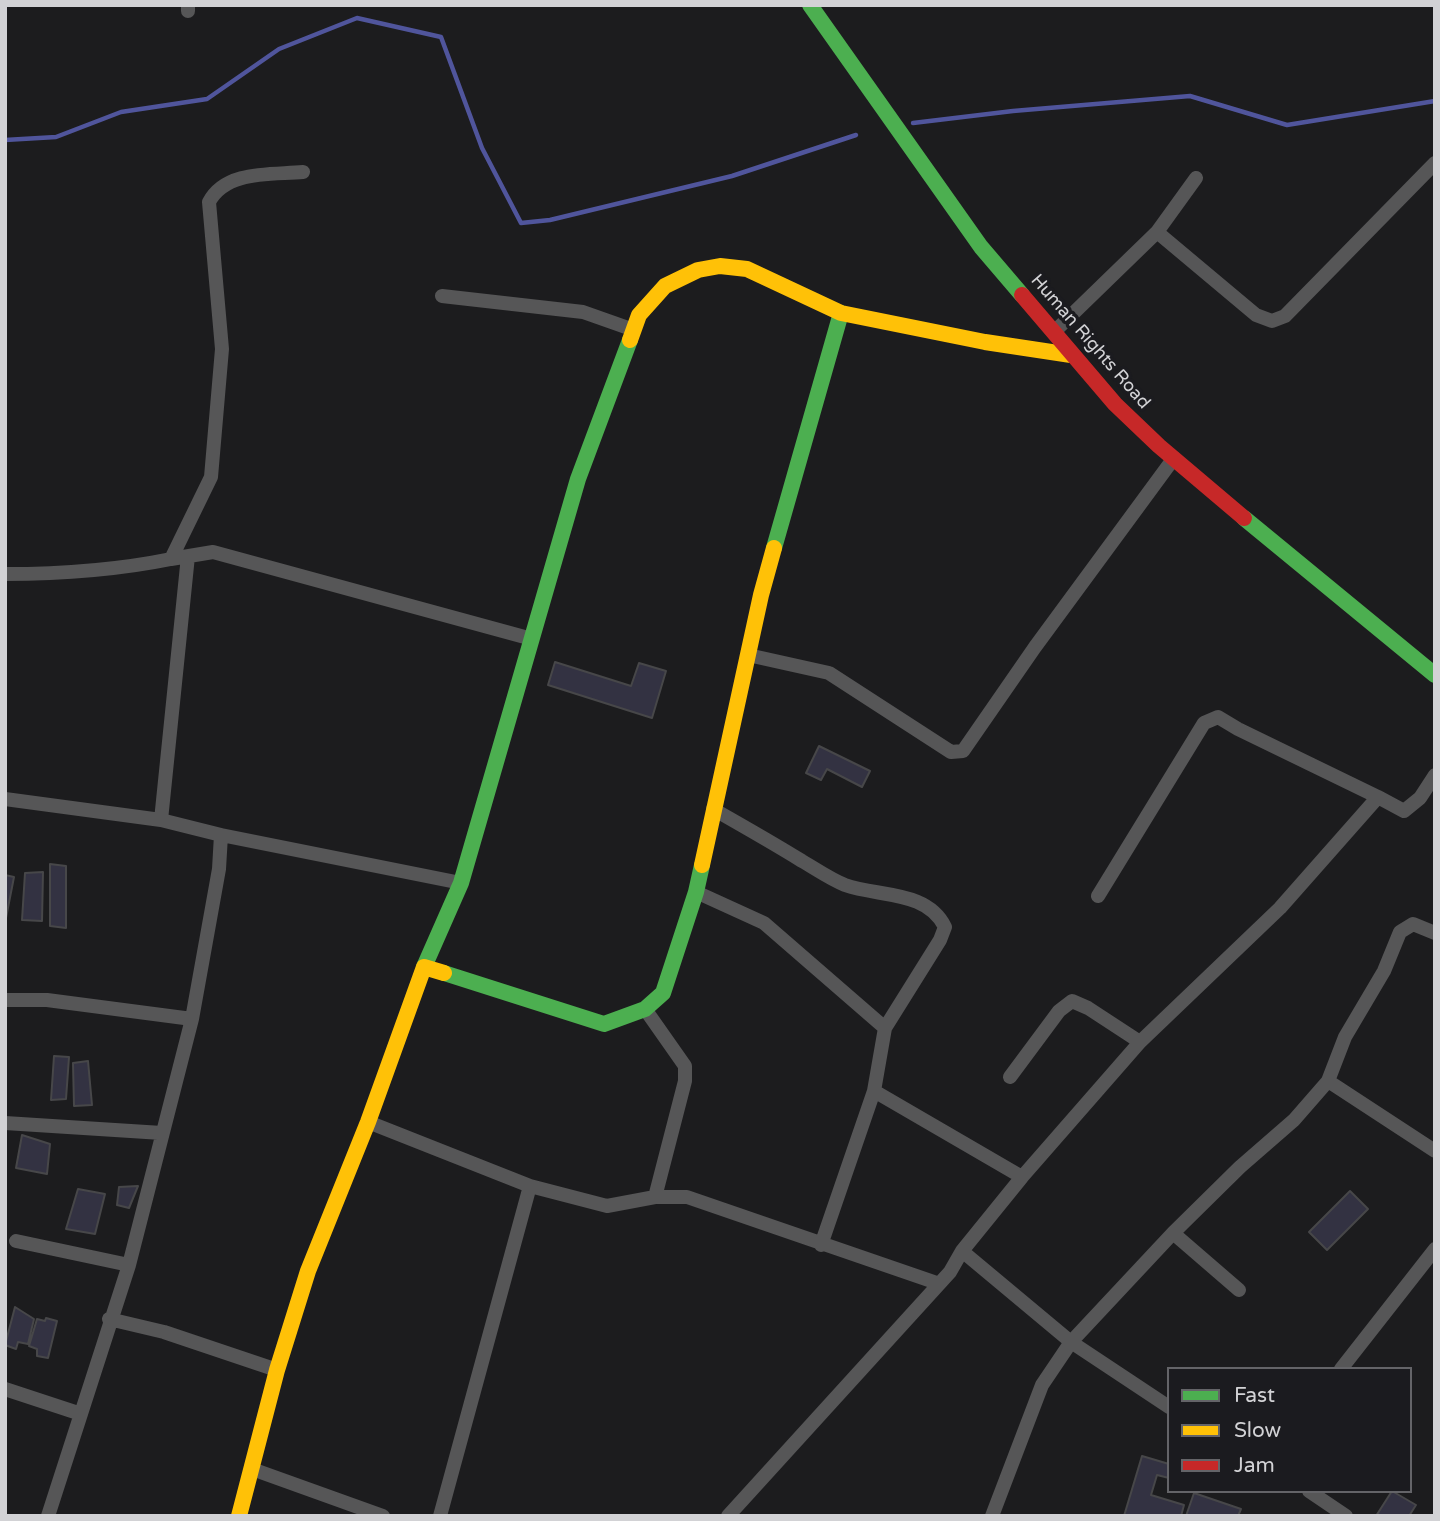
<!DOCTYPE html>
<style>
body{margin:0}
#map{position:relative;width:1440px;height:1521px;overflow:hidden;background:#1c1c1e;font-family:"Varela Round",sans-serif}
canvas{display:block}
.frame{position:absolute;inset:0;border:7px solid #d2d2d5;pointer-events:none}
.legend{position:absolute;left:1167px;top:1367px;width:245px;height:126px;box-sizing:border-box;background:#1b1b1f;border:2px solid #646468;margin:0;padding:9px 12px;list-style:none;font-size:21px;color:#d2d2d5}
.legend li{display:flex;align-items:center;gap:14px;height:35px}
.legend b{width:35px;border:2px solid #646468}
</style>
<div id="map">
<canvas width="1440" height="1521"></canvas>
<div class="frame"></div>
<ul class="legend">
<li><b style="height:9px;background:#4caf50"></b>Fast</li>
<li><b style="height:9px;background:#ffc107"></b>Slow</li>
<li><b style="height:9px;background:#c62828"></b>Jam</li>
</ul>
</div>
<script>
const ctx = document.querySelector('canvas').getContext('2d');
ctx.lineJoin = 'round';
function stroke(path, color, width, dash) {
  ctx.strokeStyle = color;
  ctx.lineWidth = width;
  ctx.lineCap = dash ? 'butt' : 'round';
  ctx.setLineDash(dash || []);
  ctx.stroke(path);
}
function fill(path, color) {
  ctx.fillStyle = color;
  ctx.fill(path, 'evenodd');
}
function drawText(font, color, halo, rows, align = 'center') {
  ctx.font = font + ' "Varela Round",sans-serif';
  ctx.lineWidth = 7;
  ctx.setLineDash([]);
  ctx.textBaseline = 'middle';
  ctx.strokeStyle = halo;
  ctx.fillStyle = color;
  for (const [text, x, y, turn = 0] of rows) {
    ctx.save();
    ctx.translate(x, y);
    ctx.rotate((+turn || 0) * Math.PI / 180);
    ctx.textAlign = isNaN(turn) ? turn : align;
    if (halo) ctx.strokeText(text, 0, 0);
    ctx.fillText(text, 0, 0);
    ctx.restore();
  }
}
stroke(new Path2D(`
 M 913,123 L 1013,111 L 1190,96 L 1287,125 L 1435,101
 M 5,140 L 56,137 L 121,112 L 207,99 L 279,49 L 357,18 L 441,37 L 482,148 L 521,223 L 550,220 L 732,176 L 856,135`), '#50559c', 4.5);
const building = new Path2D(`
 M 555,662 L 631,686 L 639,663 L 666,671 L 652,718 L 548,685 Z
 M 819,746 L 870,771 L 862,787 L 827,769 L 821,780 L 806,773 Z
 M 50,864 L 66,866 L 66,928 L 50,926 Z
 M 43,872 L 42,921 L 22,920 L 25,873 Z
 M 5,875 L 14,877 L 6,918 L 5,917 Z
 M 54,1056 L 69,1057 L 66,1099 L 51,1100 Z
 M 88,1061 L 92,1105 L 74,1106 L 73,1063 Z
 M 22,1135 L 50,1144 L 47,1174 L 16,1168 Z
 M 138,1186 L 129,1208 L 117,1205 L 119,1187 Z
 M 78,1189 L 105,1194 L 95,1234 L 66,1229 Z
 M 1350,1191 L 1368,1209 L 1327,1250 L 1309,1232 Z
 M 15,1307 L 34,1319 L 28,1344 L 18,1342 L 16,1349 L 5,1345 Z
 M 46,1318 L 57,1321 L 48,1358 L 37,1356 L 37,1349 L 29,1346 L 37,1319 L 45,1321 Z
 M 1142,1456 L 1169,1464 L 1169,1478 L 1157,1475 L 1151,1495 L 1184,1505 L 1181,1516 L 1124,1516 Z
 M 1392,1491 L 1416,1505 L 1409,1516 L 1376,1516 Z
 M 1194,1493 L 1241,1509 L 1238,1516 L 1186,1516 Z`);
fill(building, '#333242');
stroke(building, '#474749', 2);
stroke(new Path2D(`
 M 188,5 L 188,11
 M 1157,232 L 1256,315 L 1272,321 L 1285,316 L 1435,163
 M 442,296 L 583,312 L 634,330
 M 1054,332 L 1157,232 L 1196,178
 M 171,559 L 213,552 L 532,639
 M 5,574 C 61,574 117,570 171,559 L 211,477 L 222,349 L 209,202 C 226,170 271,175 303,172
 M 748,655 L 829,673 L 951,752 L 963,751 L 1035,647 L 1174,458
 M 5,799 L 161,820 L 221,835 L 219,869 L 192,1019 L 129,1265 L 48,1516
 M 713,809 C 743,826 773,843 802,861 C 816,869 830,879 845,885 C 878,897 927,890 945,927 L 940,940 L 885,1028
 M 161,820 L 188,556
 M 221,835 L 461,883
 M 696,892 L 764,923 L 885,1028 L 874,1091 L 821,1245
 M 1098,896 L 1204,723 L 1218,717 L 1238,729 L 1378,797
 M 5,1000 L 47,1000 L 192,1019
 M 645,1009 L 685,1066 L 685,1081 L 655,1197
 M 1010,1077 L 1059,1011 L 1072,1001 L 1088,1008 L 1140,1042
 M 1328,1081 L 1435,1151
 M 874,1091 L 1022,1177
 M 368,1122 L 530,1186 L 607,1206 L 655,1197 L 687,1197 L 937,1283
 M 5,1123 L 162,1133
 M 1173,1233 L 1239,1290
 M 16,1241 L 129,1265
 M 962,1251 L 1071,1342 L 1169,1407
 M 109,1319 L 164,1332 L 277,1370
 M 1341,1369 L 1435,1249
 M 5,1389 L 81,1414
 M 252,1469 L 383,1516
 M 1309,1491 L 1346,1516
 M 440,1516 L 530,1186
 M 728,1516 L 950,1272 L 962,1251 L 1022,1177 L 1140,1042 L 1280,908 L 1378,797 L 1404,811 L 1420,798 L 1435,775
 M 992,1516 L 1042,1385 L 1071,1342 L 1173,1233 L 1240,1167 L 1294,1120 L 1328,1081 L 1345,1037 L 1384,971 L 1400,932 L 1413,924 L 1435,933`), '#565657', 14);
stroke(new Path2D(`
 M 810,5 L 981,247 L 1022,295
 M 1244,518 L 1435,675
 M 774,548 L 841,313
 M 424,967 L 461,883 L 578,479 L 630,340
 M 444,973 L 604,1024 L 645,1009 L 663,993 L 696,892 L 702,865`), '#4caf50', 16);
stroke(new Path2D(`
 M 630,340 L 639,315 L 665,286 L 698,270 L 720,266 L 747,269 L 841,313 L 985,342 L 1071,355
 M 702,865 L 761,595 L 774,548
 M 239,1516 L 277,1370 L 308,1271 L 368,1122 L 424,967 L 444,973`), '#ffc107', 16);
stroke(new Path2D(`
 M 1022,295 L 1115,404 L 1159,446 L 1244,518`), '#c62828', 16);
drawText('18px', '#d2d2d5', '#1b1b1f', [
 ["Human Rights Road",1090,342,49]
]);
</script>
